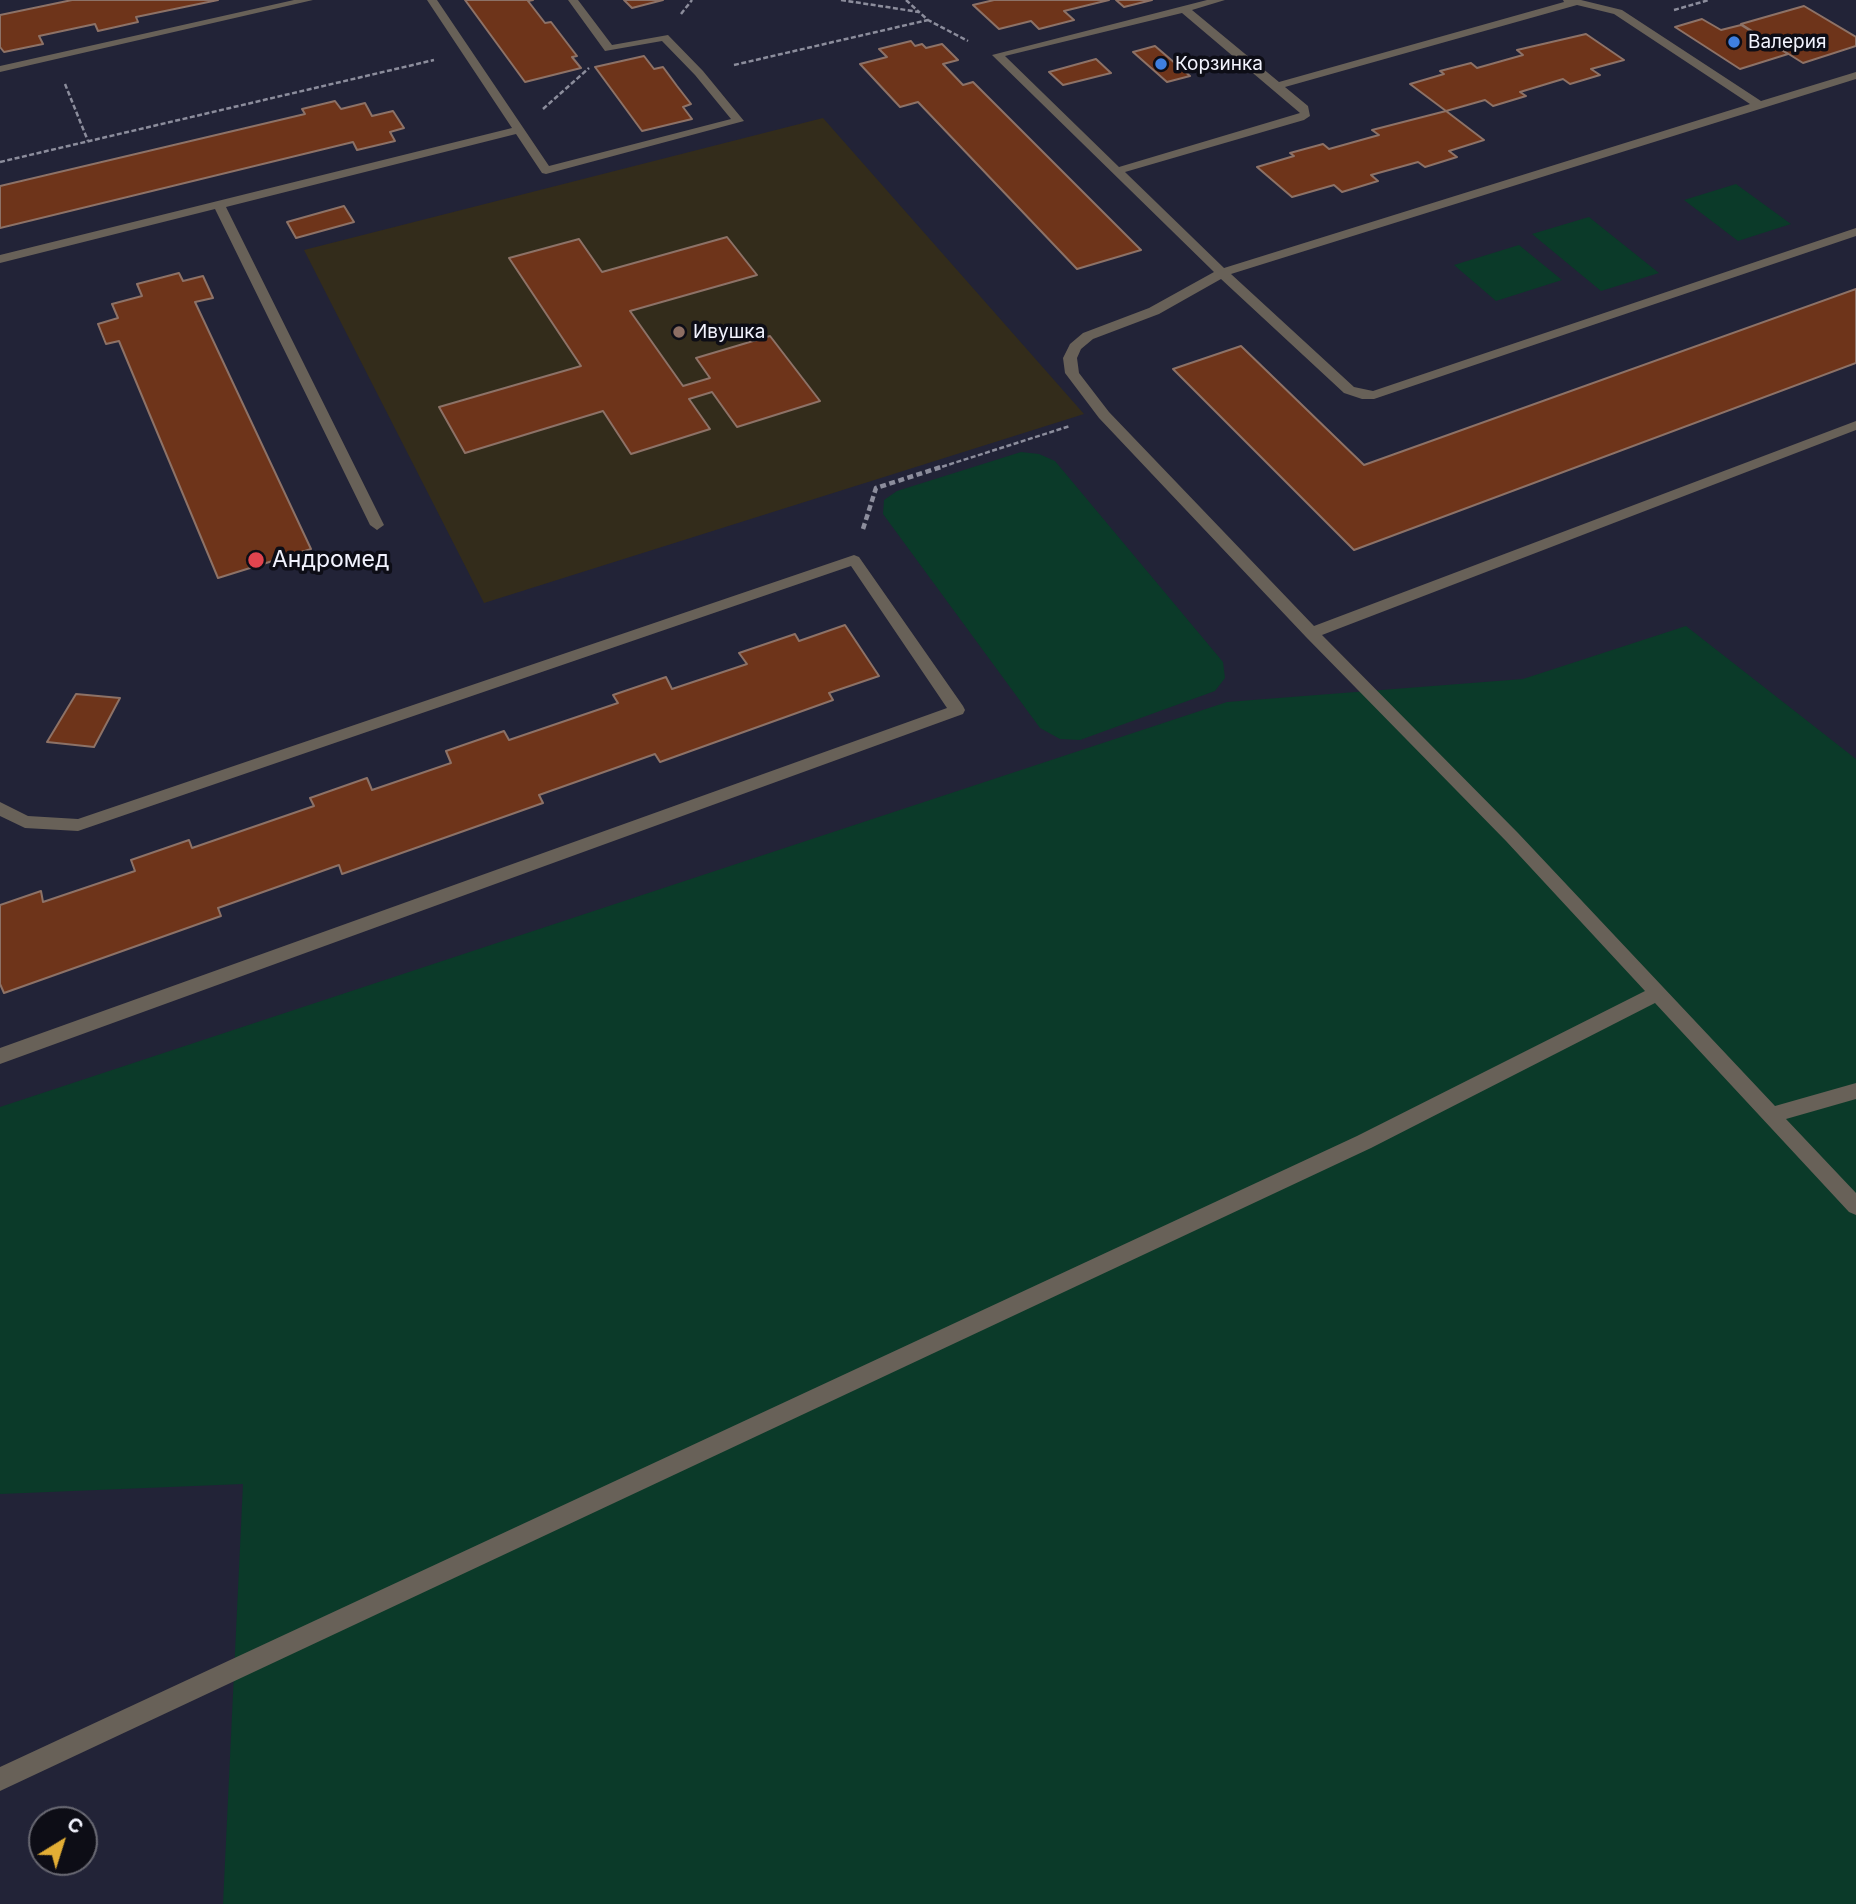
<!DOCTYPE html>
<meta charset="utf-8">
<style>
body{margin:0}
#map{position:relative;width:1856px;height:1904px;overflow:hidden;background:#222337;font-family:Inter,sans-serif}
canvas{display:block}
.north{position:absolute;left:28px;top:1806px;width:70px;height:70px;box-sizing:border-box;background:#0d0d16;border:2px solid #696973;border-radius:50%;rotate:38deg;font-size:19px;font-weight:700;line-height:28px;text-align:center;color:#f2f3fe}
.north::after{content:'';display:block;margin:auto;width:24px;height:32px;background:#e3ae35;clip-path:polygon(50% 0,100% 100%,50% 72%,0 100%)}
</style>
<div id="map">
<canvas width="1856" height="1904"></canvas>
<div class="north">С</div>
</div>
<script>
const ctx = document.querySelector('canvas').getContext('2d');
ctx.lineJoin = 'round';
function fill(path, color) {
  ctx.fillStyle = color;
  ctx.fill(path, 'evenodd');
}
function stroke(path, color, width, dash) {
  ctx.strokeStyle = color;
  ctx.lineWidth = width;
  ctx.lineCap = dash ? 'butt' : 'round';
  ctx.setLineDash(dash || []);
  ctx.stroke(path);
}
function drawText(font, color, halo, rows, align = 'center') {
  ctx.font = font + ' Inter,sans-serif';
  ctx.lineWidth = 7;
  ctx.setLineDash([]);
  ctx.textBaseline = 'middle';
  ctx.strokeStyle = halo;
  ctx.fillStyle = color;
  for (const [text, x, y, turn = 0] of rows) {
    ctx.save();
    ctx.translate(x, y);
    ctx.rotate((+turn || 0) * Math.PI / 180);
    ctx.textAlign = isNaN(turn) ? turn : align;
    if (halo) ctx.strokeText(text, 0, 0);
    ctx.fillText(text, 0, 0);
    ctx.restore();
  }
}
fill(new Path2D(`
 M 823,118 L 1084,414 L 484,603 L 304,250 Z`), '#332c1b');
fill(new Path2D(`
 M 1736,184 L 1791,224 L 1738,241 L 1684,200 Z
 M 1589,217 L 1659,273 L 1601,291 L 1532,234 Z
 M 1519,245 L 1562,280 L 1496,301 L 1454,265 Z
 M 1021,452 L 1039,454 L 1055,461 L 1223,662 L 1225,678 L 1215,691 L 1080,740 L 1060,739 L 1040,728 L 883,514 L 884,500 L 897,491 Z
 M 1686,626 L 1856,759 L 1856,1904 L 223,1904 L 243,1484 L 0,1494 L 0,1107 L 1227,702 L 1523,679 Z`), '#0b3a29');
const building = new Path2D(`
 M 72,0 L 218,0 L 136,17 L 138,22 L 98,31 L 95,24 L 39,36 L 43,44 L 4,52 L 0,47 L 0,15 Z
 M 465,0 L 533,0 L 528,1 L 545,23 L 551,22 L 577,56 L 572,57 L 581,68 L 525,82 Z
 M 624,0 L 663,0 L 632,8 Z
 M 994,0 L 1109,0 L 1064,11 L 1074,20 L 1039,29 L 1031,21 L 999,29 L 973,5 Z
 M 1116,0 L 1152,0 L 1124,7 Z
 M 1804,6 L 1856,37 L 1856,46 L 1803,63 L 1741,24 Z
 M 1702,19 L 1721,30 L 1741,25 L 1788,54 L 1740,69 L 1675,27 Z
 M 1586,34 L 1624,60 L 1591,69 L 1600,75 L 1570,84 L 1563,79 L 1520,92 L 1526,96 L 1493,106 L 1485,100 L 1446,111 L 1410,84 L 1444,74 L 1440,71 L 1471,63 L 1477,68 L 1523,55 L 1517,50 Z
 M 911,41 L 915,46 L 922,44 L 926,48 L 942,44 L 958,60 L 943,64 L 963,85 L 973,82 L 1141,250 L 1077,269 L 918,102 L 900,107 L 860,64 L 887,57 L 879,49 Z
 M 1155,46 L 1190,76 L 1167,82 L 1133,52 Z
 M 644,56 L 654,69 L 663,67 L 677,86 L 691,104 L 683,107 L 692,119 L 642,131 L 595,67 Z
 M 1096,59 L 1111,73 L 1063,85 L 1049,72 Z
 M 335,101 L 341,109 L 365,103 L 372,116 L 393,111 L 404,128 L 390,132 L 395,141 L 357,150 L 353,142 L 0,228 L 0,186 L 305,114 L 302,109 Z
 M 1446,111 L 1484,140 L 1449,151 L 1457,157 L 1425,167 L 1418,162 L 1371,175 L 1378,181 L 1342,192 L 1334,185 L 1292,197 L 1257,167 L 1294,156 L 1290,153 L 1323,144 L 1329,149 L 1379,135 L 1372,130 Z
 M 344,206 L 354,222 L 296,238 L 287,222 Z
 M 727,237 L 757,275 L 630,311 L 683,386 L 710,378 L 696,358 L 770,336 L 820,401 L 737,427 L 712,392 L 689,399 L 710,429 L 631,454 L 603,411 L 465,453 L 439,407 L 581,366 L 509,258 L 579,239 L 602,272 Z
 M 179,273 L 183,281 L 203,276 L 213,298 L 195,302 L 311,549 L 218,578 L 119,341 L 106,344 L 98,324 L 118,318 L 112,304 L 142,296 L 137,284 Z
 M 1856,289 L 1856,363 L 1354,550 L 1173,369 L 1241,346 L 1364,465 Z
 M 845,625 L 879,676 L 829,693 L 833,700 L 660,762 L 655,754 L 539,795 L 543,803 L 342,874 L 339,865 L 218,908 L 221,916 L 4,993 L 0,984 L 0,905 L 41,891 L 43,902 L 135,871 L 131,860 L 189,840 L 192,848 L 314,806 L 310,798 L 367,778 L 372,790 L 451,763 L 446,751 L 504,731 L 509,740 L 618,703 L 613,695 L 666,677 L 672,689 L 747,664 L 739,653 L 795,634 L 799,641 Z
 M 76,694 L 120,698 L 94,747 L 47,742 Z`);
fill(building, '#6e341a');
stroke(building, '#8d7267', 2);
stroke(new Path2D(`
 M 841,0 L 919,12 L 928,20 L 968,41
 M 906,0 L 919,12
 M 1674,10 L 1709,0
 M 681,14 L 692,0
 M 734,65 L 928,20
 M 65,84 L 88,141
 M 543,109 L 589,68
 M 0,162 L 434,60
 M 935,469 L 1070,426`), '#8c8d9c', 2.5, [5, 2.5]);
stroke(new Path2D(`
 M 863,529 L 876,488 L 941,467`), '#8c8d9c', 4.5, [6, 3.5]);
fill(new Path2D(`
 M 294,0 L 313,0 L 0,72 L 0,66 Z
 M 427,0 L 437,0 L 549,166 L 731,119 L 695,75 L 662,41 L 605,51 L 568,0 L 578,0 L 612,45 L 668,35 L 703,71 L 744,121 L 546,174 L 542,173 L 516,134 L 226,207 L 384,525 L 377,530 L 370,525 L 215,209 L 0,263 L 0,255 L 512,128 Z
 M 1207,0 L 1225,0 L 1192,10 L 1279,82 L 1564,2 L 1563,0 L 1581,0 L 1622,10 L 1761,101 L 1856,72 L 1856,79 L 1231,274 L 1354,387 L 1373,391 L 1856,228 L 1856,236 L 1374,399 L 1362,399 L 1344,393 L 1221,279 L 1159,314 L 1093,339 L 1081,349 L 1077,358 L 1079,373 L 1109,412 L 1314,626 L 1856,421 L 1856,430 L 1322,635 L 1518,833 L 1775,1106 L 1856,1083 L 1856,1099 L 1786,1119 L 1856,1193 L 1856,1215 L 1849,1212 L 1655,1003 L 1371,1148 L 0,1791 L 0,1767 L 1357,1136 L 1645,991 L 1506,841 L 1306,637 L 1099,418 L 1065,373 L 1063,358 L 1070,344 L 1083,333 L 1149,308 L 1214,272 L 992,55 ZM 1577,5 L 1614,14 L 1750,104 L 1224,268 L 1125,172 L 1304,120 L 1310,116 L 1308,106 L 1285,87 ZM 1182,13 L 1300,113 L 1119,167 L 1005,56 Z
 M 854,555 L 859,557 L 963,706 L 965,710 L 963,714 L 0,1064 L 0,1048 L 947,708 L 851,566 L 78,831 L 25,828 L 0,816 L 0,802 L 28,816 L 78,819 Z`), '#686158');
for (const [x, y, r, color] of [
 [1734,42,7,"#3f7fe0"],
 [1161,64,7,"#3f7fe0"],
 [679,332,7,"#8d6e63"],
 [256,560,9,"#e0444e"]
]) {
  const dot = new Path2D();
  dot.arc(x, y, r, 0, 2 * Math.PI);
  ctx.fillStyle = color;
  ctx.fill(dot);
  stroke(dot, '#0d0d16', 2.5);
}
drawText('19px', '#f2f3fe', '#0d0d16', [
 ["Валерия",1748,42],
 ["Корзинка",1175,64],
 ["Ивушка",693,332]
], 'left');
drawText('23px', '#f2f3fe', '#0d0d16', [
 ["Андромед",272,560]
], 'left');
</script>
